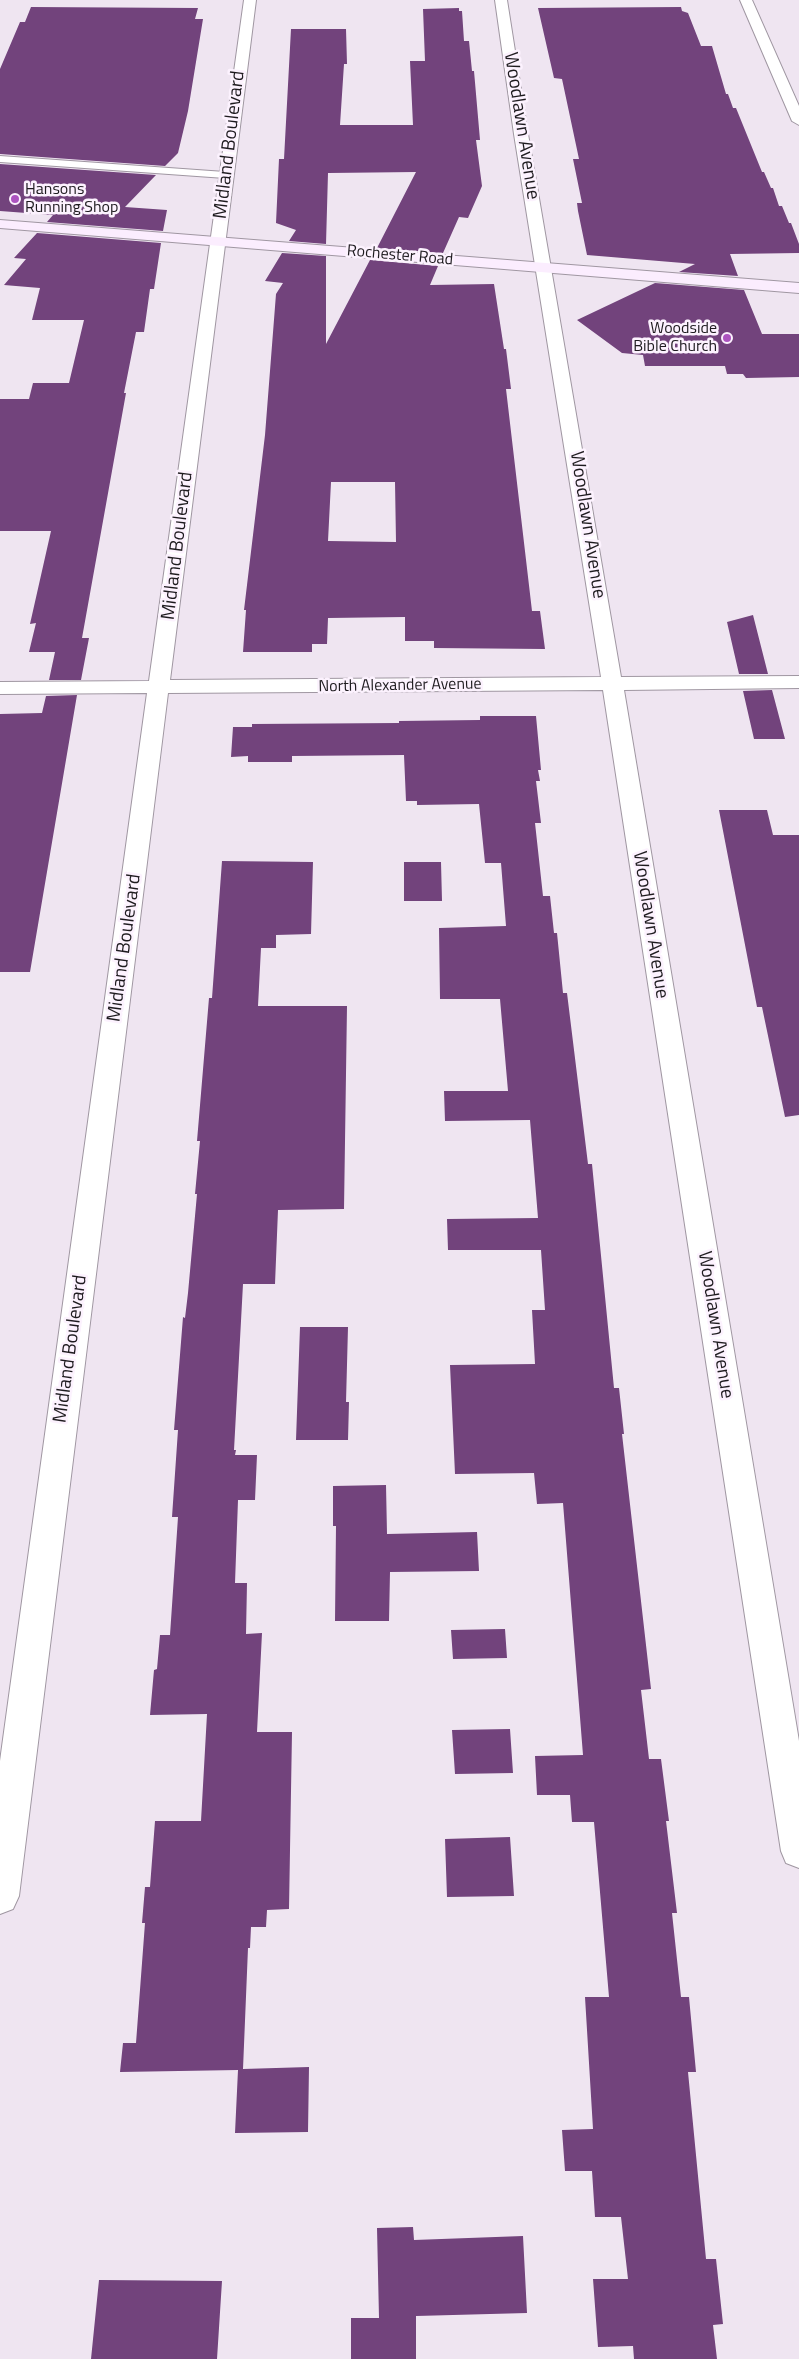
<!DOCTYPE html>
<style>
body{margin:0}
canvas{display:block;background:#efe5f1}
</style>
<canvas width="799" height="2359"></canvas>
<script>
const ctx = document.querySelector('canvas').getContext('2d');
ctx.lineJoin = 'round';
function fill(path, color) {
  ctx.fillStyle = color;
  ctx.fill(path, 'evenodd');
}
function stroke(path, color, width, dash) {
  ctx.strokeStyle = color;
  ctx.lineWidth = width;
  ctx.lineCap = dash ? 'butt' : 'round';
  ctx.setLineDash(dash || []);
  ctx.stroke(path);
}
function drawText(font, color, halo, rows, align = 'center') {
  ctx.font = font + ' "Titillium Web",sans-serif';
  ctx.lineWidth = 5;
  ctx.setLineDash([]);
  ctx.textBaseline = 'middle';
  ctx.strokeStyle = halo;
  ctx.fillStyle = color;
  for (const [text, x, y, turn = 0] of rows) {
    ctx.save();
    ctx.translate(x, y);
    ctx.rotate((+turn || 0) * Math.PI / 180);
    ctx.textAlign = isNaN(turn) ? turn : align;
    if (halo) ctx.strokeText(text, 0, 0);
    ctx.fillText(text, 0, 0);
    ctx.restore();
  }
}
fill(new Path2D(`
 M 31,7 L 198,8 L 195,19 L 203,19 L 188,111 L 178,153 L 165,166 L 0,154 L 0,69 L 20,22 L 25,22 Z
 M 681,7 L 682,11 L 688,13 L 701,46 L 712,46 L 726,94 L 728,94 L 733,108 L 736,108 L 762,172 L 764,172 L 771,188 L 773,188 L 779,206 L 782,206 L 789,223 L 791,223 L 799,244 L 799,253 L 730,254 L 738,276 L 679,272 L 695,264 L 587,255 L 578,211 L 577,203 L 582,203 L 573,159 L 579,159 L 562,79 L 554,78 L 538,8 Z
 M 459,8 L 459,11 L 462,11 L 464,41 L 469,41 L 472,71 L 474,71 L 480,140 L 476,140 L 482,186 L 468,218 L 459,217 L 443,253 L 377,248 L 416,172 L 328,173 L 326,244 L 289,241 L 296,230 L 276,223 L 279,159 L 284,159 L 291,29 L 346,29 L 347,64 L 344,64 L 340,125 L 413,125 L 410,61 L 425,61 L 423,9 Z
 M 0,164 L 156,175 L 125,207 L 167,210 L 163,231 L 47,222 L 53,215 L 0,211 Z
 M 37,233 L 161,243 L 154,289 L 150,289 L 144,332 L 136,332 L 124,393 L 126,393 L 82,638 L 89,638 L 81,680 L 49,680 L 55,652 L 29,652 L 36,623 L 30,624 L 51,531 L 0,531 L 0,399 L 29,399 L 33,383 L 69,383 L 84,320 L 32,320 L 40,288 L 4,285 L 26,259 L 14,258 Z
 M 282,253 L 326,256 L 326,344 L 370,260 L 438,266 L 430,285 L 494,284 L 504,349 L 506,349 L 511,389 L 506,389 L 532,611 L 540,611 L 545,649 L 434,648 L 434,641 L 405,641 L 405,617 L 328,618 L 327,644 L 312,644 L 312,652 L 243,652 L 246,610 L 244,610 L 265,435 L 276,294 L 283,283 L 265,281 ZM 331,482 L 395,482 L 396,542 L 328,541 Z
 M 655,283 L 744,290 L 762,334 L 799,334 L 799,377 L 746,378 L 743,374 L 727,374 L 725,366 L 645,366 L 643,355 L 622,353 L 577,320 Z
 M 753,615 L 768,674 L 739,674 L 727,622 Z
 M 772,690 L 785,739 L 754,739 L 743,691 Z
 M 77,695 L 30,972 L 0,972 L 0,714 L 42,713 L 46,696 Z
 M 480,716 L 536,716 L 541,770 L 538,770 L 540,781 L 536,781 L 541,823 L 535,823 L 543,896 L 550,896 L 554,933 L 557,933 L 563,993 L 567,993 L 588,1164 L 592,1164 L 614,1388 L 619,1388 L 624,1434 L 622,1434 L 651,1689 L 641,1690 L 649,1759 L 661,1759 L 669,1821 L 666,1821 L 677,1913 L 672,1913 L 681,1997 L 689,1997 L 696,2072 L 688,2072 L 706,2259 L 716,2259 L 723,2324 L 713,2325 L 717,2359 L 634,2359 L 633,2346 L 598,2347 L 593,2279 L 628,2279 L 621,2217 L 595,2217 L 592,2171 L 565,2171 L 562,2130 L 593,2129 L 585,1997 L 609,1997 L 594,1822 L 572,1822 L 570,1795 L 537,1795 L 535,1756 L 583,1755 L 563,1503 L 537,1504 L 534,1473 L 455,1474 L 450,1365 L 535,1364 L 532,1310 L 545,1310 L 541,1250 L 448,1250 L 447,1219 L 538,1218 L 530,1120 L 445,1121 L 444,1091 L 508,1091 L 500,999 L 440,999 L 439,928 L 506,926 L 501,863 L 485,863 L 479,804 L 417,805 L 417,801 L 406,801 L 404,755 L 292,756 L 292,762 L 248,762 L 248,756 L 231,757 L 233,727 L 252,727 L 252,724 L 399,723 L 399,721 L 480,720 Z
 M 719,810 L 767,810 L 773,835 L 799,835 L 799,1115 L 785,1117 L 762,1007 L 757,1007 Z
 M 222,861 L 313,862 L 311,934 L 276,935 L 276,948 L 261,948 L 258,1006 L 347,1006 L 344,1209 L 278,1210 L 275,1284 L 243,1284 L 234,1450 L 236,1450 L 235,1455 L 257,1455 L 255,1500 L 238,1500 L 235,1583 L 247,1583 L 246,1634 L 262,1633 L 257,1732 L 292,1732 L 289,1909 L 267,1910 L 266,1927 L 251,1927 L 250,1948 L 248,1948 L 243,2069 L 309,2067 L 308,2132 L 235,2133 L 238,2070 L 120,2072 L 123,2043 L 136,2043 L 145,1923 L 142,1923 L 145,1887 L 150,1887 L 155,1821 L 201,1821 L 207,1714 L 150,1715 L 154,1670 L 157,1669 L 160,1635 L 170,1635 L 178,1517 L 172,1517 L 178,1430 L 174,1430 L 183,1317 L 185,1318 L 188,1293 L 197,1194 L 195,1194 L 200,1141 L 197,1141 L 209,998 L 212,998 Z
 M 404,862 L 441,862 L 442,901 L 404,901 Z
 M 300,1327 L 348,1327 L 346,1402 L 349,1402 L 348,1440 L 296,1440 Z
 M 386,1485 L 387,1534 L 477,1532 L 479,1571 L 390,1572 L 389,1621 L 335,1621 L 336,1526 L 333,1526 L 333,1486 Z
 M 505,1629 L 507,1658 L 453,1659 L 451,1630 Z
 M 510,1729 L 513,1773 L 455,1774 L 452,1730 Z
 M 510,1837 L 514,1896 L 447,1897 L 445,1839 Z
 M 413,2227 L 414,2240 L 523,2236 L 527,2313 L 416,2316 L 416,2359 L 351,2359 L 351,2318 L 379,2318 L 377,2228 Z
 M 99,2280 L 222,2281 L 217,2359 L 91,2359 Z`), '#72437c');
const lane = new Path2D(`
 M 0,156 L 225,172 L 229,175 L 225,178 L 0,162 Z`);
const street = new Path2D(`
 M 244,0 L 256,0 L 170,680 L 601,677 L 514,134 L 495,0 L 507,0 L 528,134 L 621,677 L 799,676 L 799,688 L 624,690 L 799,1741 L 799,1868 L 786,1863 L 781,1851 L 603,690 L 168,693 L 19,1896 L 13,1909 L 0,1914 L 0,1761 L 147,693 L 0,694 L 0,682 L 149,681 Z
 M 740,0 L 752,0 L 799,106 L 799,125 L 792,121 Z`);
const secondary = new Path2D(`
 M 0,220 L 799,283 L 799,293 L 0,228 Z`);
stroke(lane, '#a097a2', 2);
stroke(street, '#a097a2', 2);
stroke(secondary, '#a097a2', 2);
fill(lane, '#fff');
fill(street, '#fff');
fill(secondary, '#fbedfe');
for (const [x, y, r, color] of [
 [15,199,5,"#ac53bf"],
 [727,338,5,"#ac53bf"]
]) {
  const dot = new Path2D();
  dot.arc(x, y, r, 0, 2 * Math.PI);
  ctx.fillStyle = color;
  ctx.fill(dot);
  stroke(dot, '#fcf2fe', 2);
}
drawText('16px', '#1e1b1f', '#fcf2fe', [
 ["Hansons",25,190],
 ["Running Shop",25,208],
 ["Woodside",717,329,"right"],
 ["Bible Church",717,347,"right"]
], 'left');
drawText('16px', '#1e1b1f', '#fcf2fe', [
 ["Rochester Road",400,256,5],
 ["North Alexander Avenue",400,686,-1]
]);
drawText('19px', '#1e1b1f', '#fcf2fe', [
 ["Woodlawn Avenue",521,126,81],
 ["Midland Boulevard",230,145,-83],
 ["Woodlawn Avenue",587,525,81],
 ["Midland Boulevard",178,546,-83],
 ["Woodlawn Avenue",650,925,81],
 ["Midland Boulevard",125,948,-82],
 ["Woodlawn Avenue",715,1325,81],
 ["Midland Boulevard",71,1349,-82]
]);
</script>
